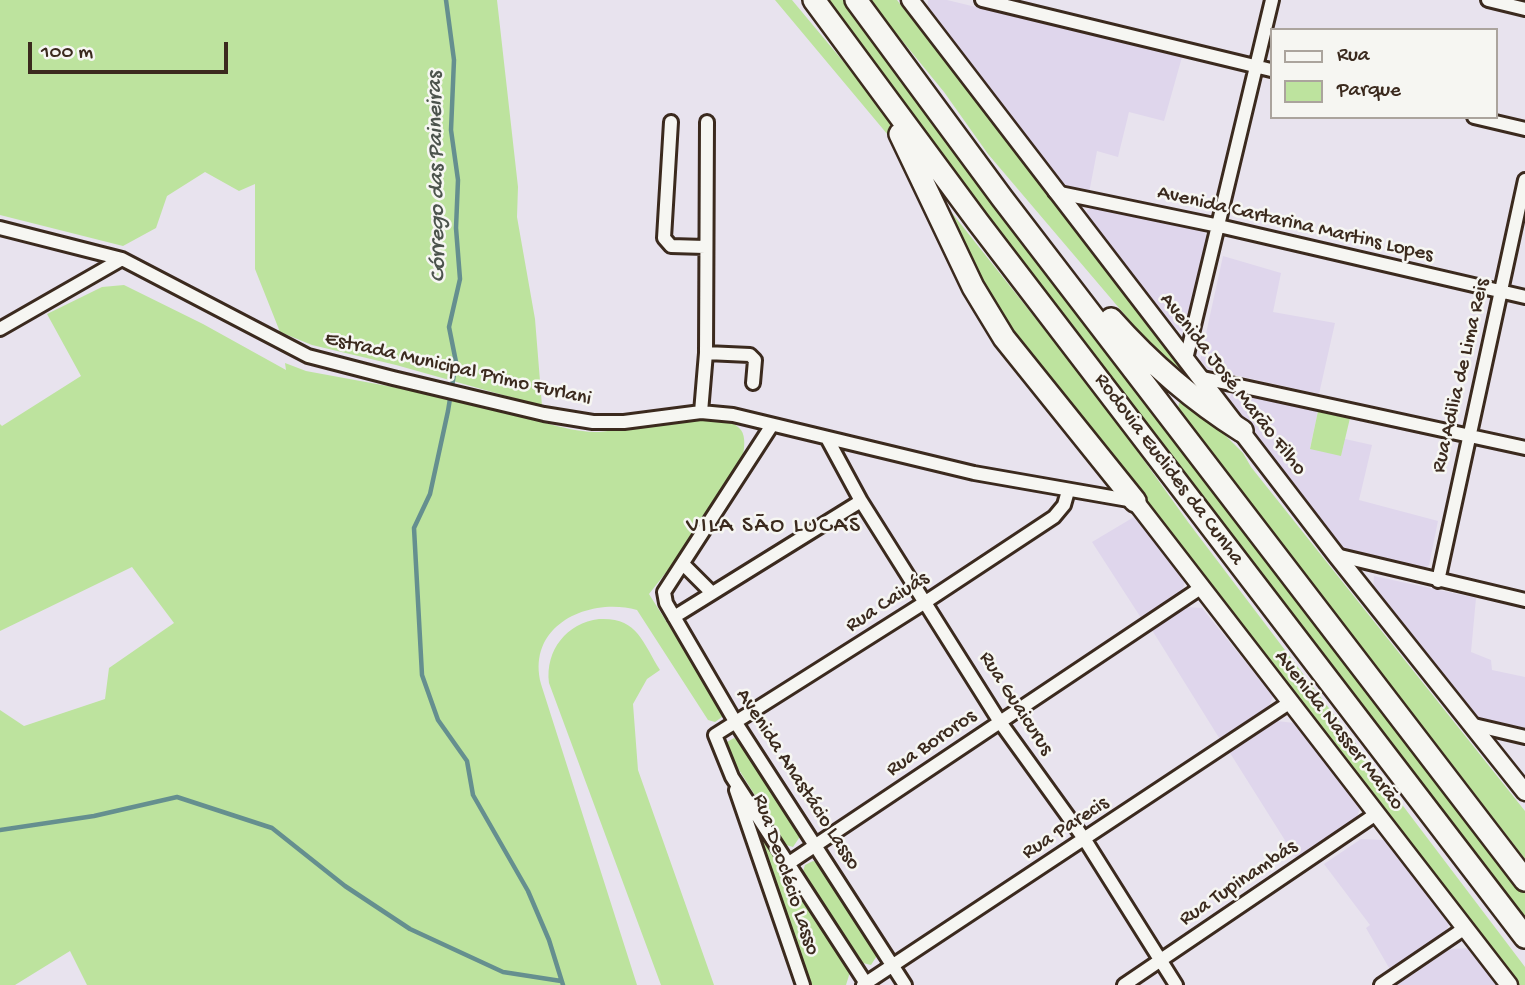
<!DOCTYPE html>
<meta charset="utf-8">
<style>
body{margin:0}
#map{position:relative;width:1525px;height:985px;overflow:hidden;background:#e8e3ee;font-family:"Gochi Hand",sans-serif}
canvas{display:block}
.legend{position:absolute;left:1270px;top:28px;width:228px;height:91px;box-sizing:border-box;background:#f6f6f2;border:2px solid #aba49d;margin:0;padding:9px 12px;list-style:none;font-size:21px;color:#3b2a1e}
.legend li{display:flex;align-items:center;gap:14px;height:35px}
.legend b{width:35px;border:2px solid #aba49d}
.scale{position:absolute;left:28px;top:42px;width:200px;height:32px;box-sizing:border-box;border:4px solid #3b2a1e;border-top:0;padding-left:9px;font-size:21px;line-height:24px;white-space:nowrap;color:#3b2a1e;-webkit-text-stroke:5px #f6f6f2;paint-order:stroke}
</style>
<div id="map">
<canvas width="1525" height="985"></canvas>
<ul class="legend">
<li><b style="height:9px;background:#f6f6f2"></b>Rua</li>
<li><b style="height:19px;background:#bde39e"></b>Parque</li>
</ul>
<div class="scale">100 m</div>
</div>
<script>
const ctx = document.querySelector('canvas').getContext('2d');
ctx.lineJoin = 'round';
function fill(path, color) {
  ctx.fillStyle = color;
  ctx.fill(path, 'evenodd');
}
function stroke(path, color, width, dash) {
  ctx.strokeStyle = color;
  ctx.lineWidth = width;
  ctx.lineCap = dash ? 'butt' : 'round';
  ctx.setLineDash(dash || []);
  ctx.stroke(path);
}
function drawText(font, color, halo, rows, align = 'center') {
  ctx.font = font + ' "Gochi Hand",sans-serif';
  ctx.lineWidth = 5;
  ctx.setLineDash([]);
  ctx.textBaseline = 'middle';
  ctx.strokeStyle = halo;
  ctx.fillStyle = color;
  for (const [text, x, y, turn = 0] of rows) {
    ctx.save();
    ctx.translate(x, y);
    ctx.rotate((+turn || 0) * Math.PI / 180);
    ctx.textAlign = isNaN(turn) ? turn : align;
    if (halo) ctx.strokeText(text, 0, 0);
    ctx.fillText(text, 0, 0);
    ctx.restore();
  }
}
fill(new Path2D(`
 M 928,0 L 947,0 L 1182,57 L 1164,121 L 1129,112 L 1118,157 L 1097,151 L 1089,193 L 1060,183 L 927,10 Z
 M 1092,208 L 1199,228 L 1205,233 L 1208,240 L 1189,329 L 1184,333 L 1173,327 L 1086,221 L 1087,210 Z
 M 1223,256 L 1281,273 L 1273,312 L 1335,323 L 1319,394 L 1208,369 L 1200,361 Z
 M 1233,393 L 1318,411 L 1310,448 L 1341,455 L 1345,439 L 1372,445 L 1359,500 L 1438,521 L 1429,565 L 1420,571 L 1341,550 L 1231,405 L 1229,398 Z
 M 1134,517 L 1185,581 L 1180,598 L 1143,621 L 1092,542 Z
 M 1374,576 L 1476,598 L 1471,652 L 1491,660 L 1492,670 L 1525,677 L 1525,733 L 1482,724 L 1473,717 L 1373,591 Z
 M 1186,607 L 1202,608 L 1273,696 L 1267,711 L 1221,741 L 1152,630 Z
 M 1277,721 L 1294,723 L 1360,808 L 1355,823 L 1298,861 L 1230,753 Z
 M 1361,839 L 1384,840 L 1450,922 L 1443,939 L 1392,973 L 1366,928 L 1370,925 L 1324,864 Z
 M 1472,948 L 1499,985 L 1397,985 L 1450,949 Z`), '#dfd6ec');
fill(new Path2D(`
 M 0,0 L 497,0 L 518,187 L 517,217 L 535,319 L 542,406 L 396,365 L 312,345 L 280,332 L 255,269 L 255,184 L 239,191 L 205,172 L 167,196 L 156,228 L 123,246 L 0,215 Z
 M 775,0 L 792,0 L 887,114 L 898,147 Z
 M 821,0 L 844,0 L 1018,234 L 1525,893 L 1525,924 Z
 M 869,0 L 897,0 L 1190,376 L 1187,380 L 1167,374 L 1142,335 L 988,154 L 944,92 Z
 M 952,213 L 1105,406 L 1188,522 L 1525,967 L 1525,985 L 1517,985 L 1007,335 L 949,220 Z
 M 124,285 L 203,324 L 286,370 L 285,363 L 306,371 C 371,383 437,394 501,410 C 532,417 562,431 595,432 C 625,432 722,404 741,430 C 746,437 744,448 743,456 L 679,556 L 649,594 L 722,710 L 722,717 L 715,722 L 708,720 L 637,610 C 589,597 526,625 541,684 L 637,985 L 87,985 L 70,951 L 15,985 L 0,985 L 0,710 L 24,726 L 105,699 L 109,668 L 174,623 L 132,567 L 0,631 L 0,424 L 2,426 L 81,376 L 47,314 L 102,287 Z
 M 1186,402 L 1196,406 L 1243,453 L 1251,467 L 1525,811 L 1525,859 L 1178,409 L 1179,403 Z
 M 1318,411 L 1350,418 L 1341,456 L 1310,449 Z
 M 599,619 C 637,617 642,641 660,670 L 647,679 L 633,704 L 638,770 L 714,985 L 661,985 L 549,683 C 545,650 567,623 599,619 Z
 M 734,738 L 741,741 L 801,835 L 793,847 L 786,845 L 726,749 L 727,742 Z
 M 759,835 L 764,837 L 851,969 L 846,985 L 809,985 L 757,839 Z
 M 813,861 L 819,863 L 878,954 L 871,965 L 863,963 L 803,871 L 805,865 Z`), '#bde39e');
stroke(new Path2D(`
 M 446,0 L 454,60 L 451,130 L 458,180 L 456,228 L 460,279 L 449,327 L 456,362 L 448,411 L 430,494 L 414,528 L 422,675 L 438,720 L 467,761 L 473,795 L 528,891 L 549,940 L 563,985
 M 0,830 L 94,816 L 177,797 L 272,828 L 345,886 L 410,929 L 503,972 L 561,981`), '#658f8f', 4.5);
const minor = new Path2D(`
 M 982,0 L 1271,70
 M 1488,0 L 1525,9
 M 1474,117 L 1525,129
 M 671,122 L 664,238 L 671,246 L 705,247
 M 1055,192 L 1219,226 L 1525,297
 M 0,228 L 122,259 L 308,356 L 393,378 L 544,414 L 593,422 L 624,422 L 701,412 L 733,415 L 974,473 L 1134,501
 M 0,329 L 122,259
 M 706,353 L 750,355 L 755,360 L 753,383
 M 1186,359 L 1272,0
 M 1203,378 L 1525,448
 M 701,412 L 706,353 L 707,122
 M 772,425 L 664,592 L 666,603 L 736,723 L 905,985
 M 828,440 L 861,501 L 1000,722 L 1085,840 L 1176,985
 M 1336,555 L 1525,600
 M 683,564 L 712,593
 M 1438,581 L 1525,180
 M 674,617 L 861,501
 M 1474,725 L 1525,737
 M 736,790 L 803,985
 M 789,863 L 1202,587
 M 863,985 L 1289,703
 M 867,985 L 732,777 L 715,735 L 927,601 L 1054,517 L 1064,505 L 1068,491
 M 1124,985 L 1376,814
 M 1381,985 L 1465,928`);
const secondary = new Path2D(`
 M 910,0 L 1336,555 L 1525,792
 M 1135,501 L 1509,985`);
const motorway = new Path2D(`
 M 814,0 L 978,222 L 1525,937
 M 856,0 L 1002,198 L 1525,880
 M 900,134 L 973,287 L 1004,338 L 1135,501
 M 1111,319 C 1151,364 1191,399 1242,431`);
stroke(minor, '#3b2a1e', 18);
stroke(secondary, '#3b2a1e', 21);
stroke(motorway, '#3b2a1e', 26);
stroke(minor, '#f6f6f2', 12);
stroke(secondary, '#f6f6f2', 16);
stroke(motorway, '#f6f6f2', 21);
drawText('21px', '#3b2a1e', '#f6f6f2', [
 ["Avenida Cartarina Martins Lopes",1295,225,13],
 ["Estrada Municipal Primo Furlani",458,370,13],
 ["Rua Adilia de Lima Reis",1462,376,-77],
 ["Avenida José Marão Filho",1232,385,52],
 ["Rodovia Euclides da Cunha",1168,470,53],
 ["Rua Caiuás",888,603,-33],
 ["Rua Guaicurus",1015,704,57],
 ["Avenida Nasser Marão",1338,731,52],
 ["Rua Bororos",932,744,-34],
 ["Avenida Anastácio Lasso",797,780,57],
 ["Rua Parecis",1066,829,-33],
 ["Rua Deoclécio Lasso",785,875,71],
 ["Rua Tupinambás",1239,884,-34]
]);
drawText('italic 23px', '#4c544d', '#f6f6f2', [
 ["Córrego das Paineiras",438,177,-91]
]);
ctx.letterSpacing = '2px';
drawText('23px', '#3b2a1e', '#f6f6f2', [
 ["VILA SÃO LUCAS",774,527]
]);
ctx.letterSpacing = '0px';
</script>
